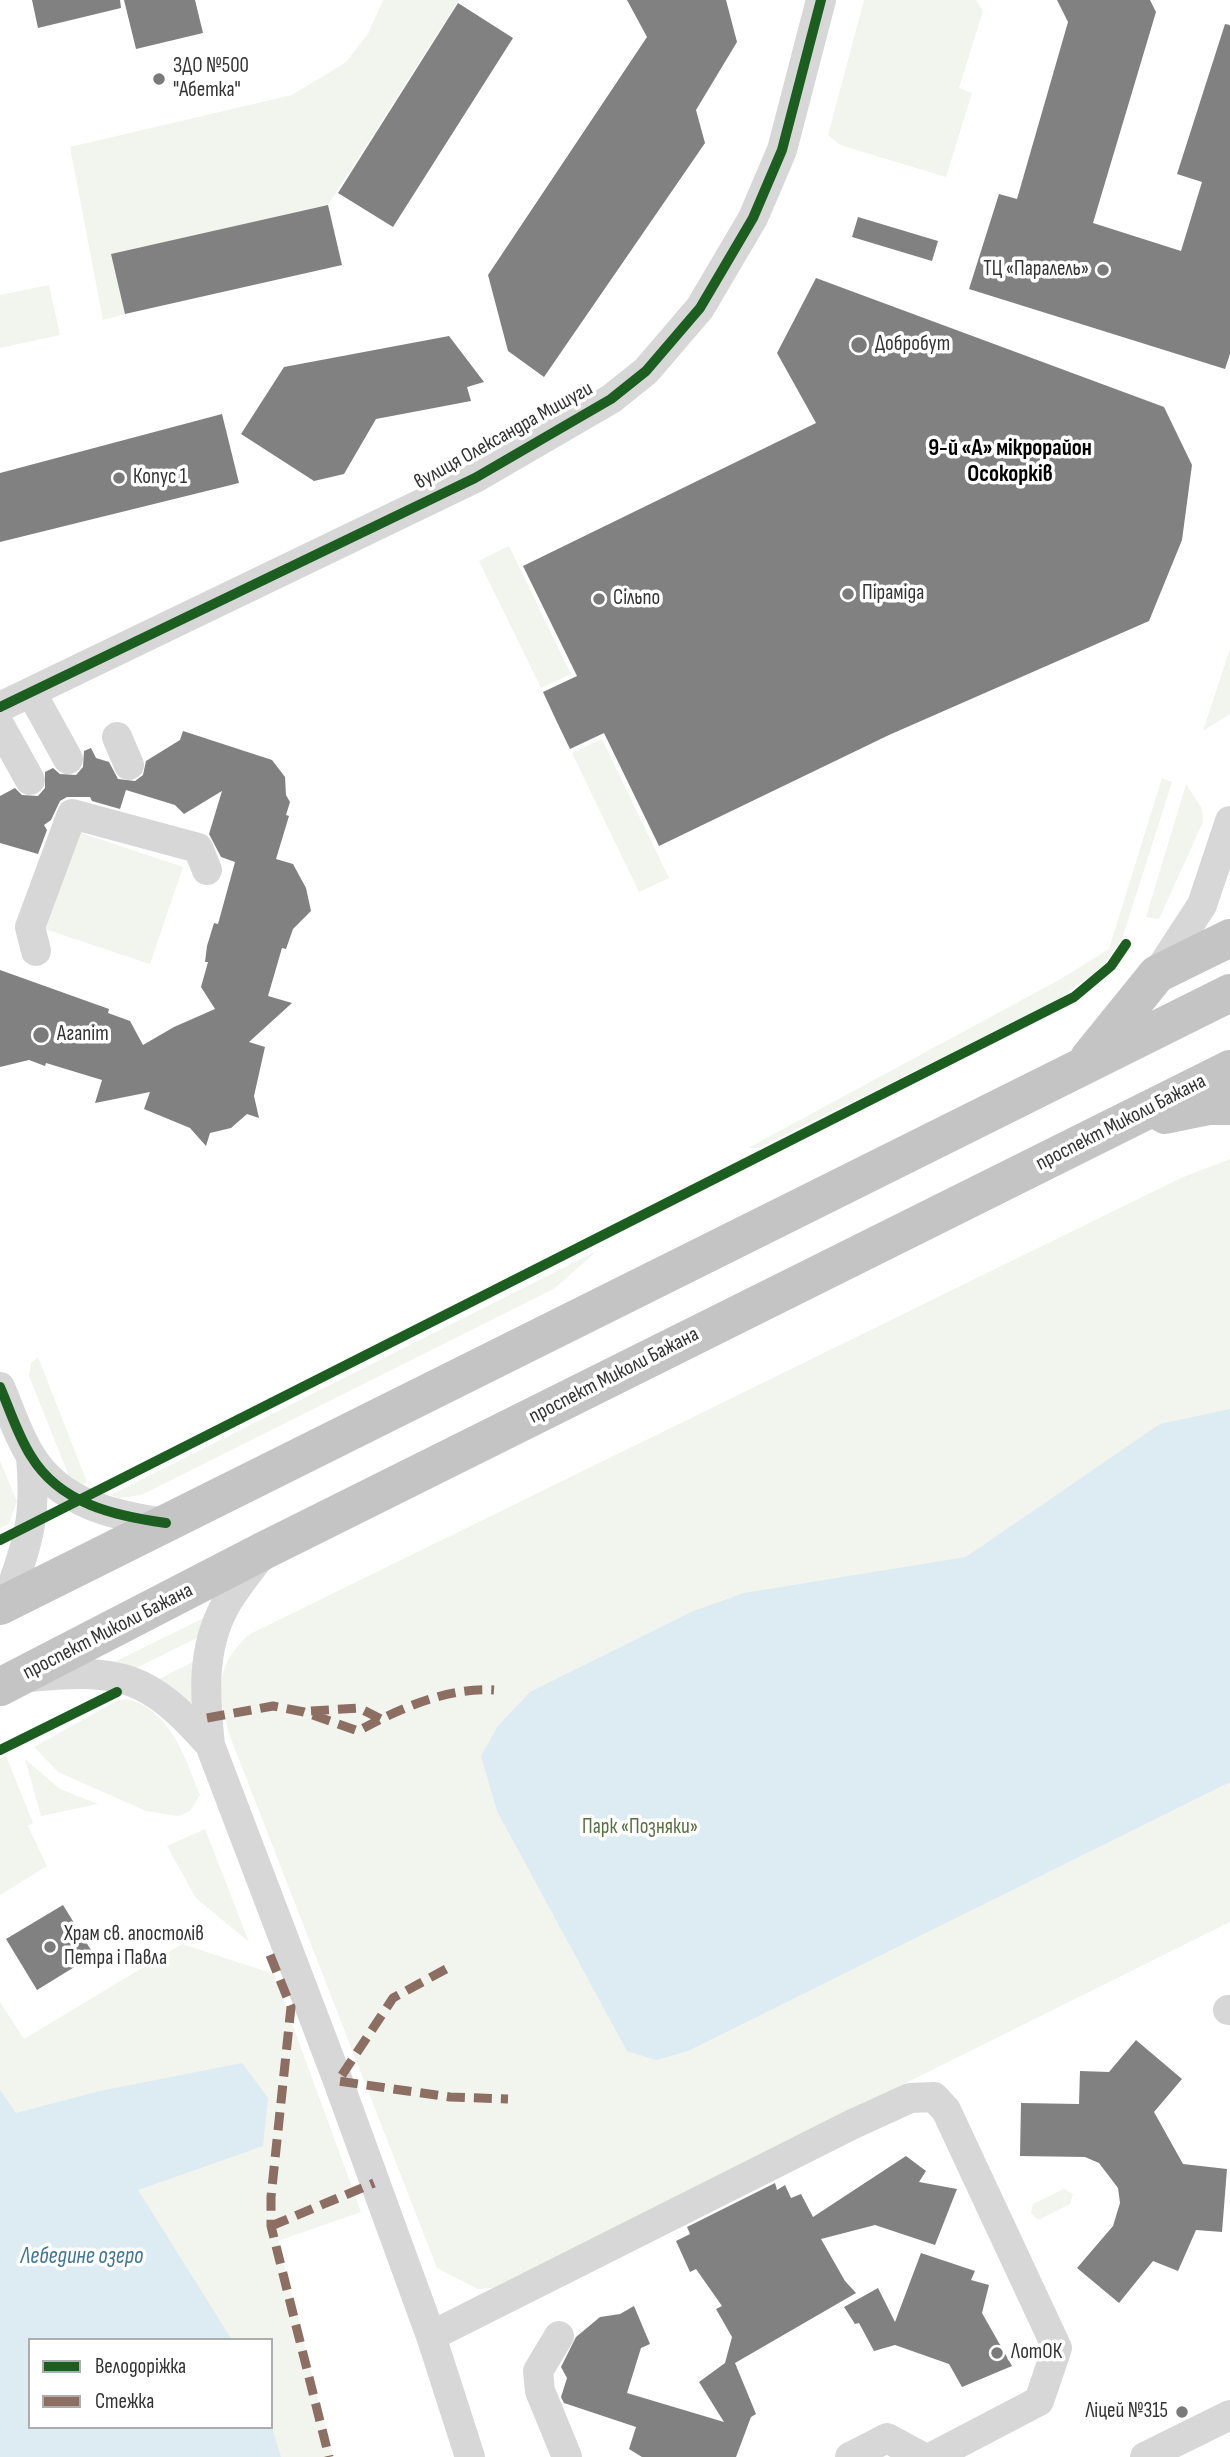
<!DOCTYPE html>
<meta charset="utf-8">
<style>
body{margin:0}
#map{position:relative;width:1230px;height:2457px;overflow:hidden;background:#fff;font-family:"Sofia Sans Condensed",sans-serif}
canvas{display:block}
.legend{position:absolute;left:28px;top:2338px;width:245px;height:91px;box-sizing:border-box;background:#fff;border:2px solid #adadad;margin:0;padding:9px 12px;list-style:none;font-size:21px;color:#333}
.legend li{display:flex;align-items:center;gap:14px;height:35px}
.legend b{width:35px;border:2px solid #adadad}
</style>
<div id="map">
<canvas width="1230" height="2457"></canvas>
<ul class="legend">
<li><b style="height:9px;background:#1b5e20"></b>Велодоріжка</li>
<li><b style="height:9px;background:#8d6e63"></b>Стежка</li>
</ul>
</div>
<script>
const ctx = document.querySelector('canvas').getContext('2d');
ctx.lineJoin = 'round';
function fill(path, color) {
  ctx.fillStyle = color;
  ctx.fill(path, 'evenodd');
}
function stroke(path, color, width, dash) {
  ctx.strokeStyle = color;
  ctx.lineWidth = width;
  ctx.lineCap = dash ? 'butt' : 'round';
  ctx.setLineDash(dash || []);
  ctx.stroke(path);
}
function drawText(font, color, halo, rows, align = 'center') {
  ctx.font = font + ' "Sofia Sans Condensed",sans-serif';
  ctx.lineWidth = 7;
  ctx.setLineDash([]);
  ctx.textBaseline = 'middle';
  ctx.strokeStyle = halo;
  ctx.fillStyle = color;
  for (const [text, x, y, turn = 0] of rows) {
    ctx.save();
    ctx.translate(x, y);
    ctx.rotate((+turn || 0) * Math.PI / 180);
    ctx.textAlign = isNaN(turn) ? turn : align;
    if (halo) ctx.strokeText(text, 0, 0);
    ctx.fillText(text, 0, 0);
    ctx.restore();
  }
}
fill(new Path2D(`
 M 383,0 L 459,0 L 328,205 L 112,254 L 125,314 L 103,320 L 70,147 L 292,95 L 345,63 L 368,34 Z
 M 864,0 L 976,0 L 983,11 L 959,88 L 972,93 L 946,177 L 840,145 L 828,135 Z
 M 49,285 L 60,335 L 0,348 L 0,295 Z
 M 509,546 L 571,674 L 541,688 L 479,561 Z
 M 1230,649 L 1230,714 L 1203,731 Z
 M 602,739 L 669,878 L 639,892 L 572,753 Z
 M 1162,778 L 1172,782 L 1122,939 L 1104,965 L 1060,999 L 759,1148 L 748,1148 L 1059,980 L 1109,949 Z
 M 1186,784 L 1202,809 L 1203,822 L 1159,919 L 1146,917 Z
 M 78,832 L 183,867 L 150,964 L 45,929 Z
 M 1230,1159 L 1230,1922 L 493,2288 L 478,2289 L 437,2268 L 229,1734 C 218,1689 214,1669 248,1635 L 1181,1178 Z
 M 597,1251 L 555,1288 L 141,1495 L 119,1498 L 111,1495 Z
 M 38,1357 L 87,1482 L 77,1488 L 70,1479 L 29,1376 L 31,1363 Z
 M 0,1461 L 17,1501 L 9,1524 L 0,1528 Z
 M 212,1614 L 201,1636 L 134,1669 L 108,1665 Z
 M 195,1661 L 194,1715 L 157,1680 Z
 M 127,1699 C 171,1710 185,1758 200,1795 L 190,1811 L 178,1816 L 146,1811 L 58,1772 L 34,1747 L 118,1700 Z
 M 6,1756 L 33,1823 L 28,1826 L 47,1866 L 0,1895 L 0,1759 Z
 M 25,1759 L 60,1789 L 98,1804 L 41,1816 Z
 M 205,1829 L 249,1942 L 196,1898 L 167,1846 Z
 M 182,1944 L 274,1974 L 361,2212 L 278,2241 L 333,2457 L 0,2457 L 0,2002 L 24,2039 ZM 30,2340 L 271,2340 L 271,2427 L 30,2427 Z
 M 1064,2189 L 1073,2194 L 1070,2204 L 1038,2220 L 1031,2213 L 1033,2204 Z`), '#f1f5ed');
fill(new Path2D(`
 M 1230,1409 L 1230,1782 L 688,2051 L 656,2060 L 627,2051 L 497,1811 L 481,1756 L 498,1726 L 530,1692 L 691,1612 L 744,1593 L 966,1557 L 1160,1424 Z
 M 242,2063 L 268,2098 L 263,2146 L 138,2190 L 232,2340 L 30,2340 L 30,2427 L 271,2427 L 271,2424 L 281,2457 L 0,2457 L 0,2090 L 16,2113 L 100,2091 Z`), '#ddebf3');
fill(new Path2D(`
 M 32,0 L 120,0 L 121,8 L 38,28 Z
 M 124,0 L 195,0 L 203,33 L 136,49 Z
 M 627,0 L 726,0 L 737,42 L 696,110 L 705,143 L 544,377 L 508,351 L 488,275 L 647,37 Z
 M 1057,0 L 1150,0 L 1156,12 L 1093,223 L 1181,251 L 1202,182 L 1177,174 L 1225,24 L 1230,25 L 1230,354 L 1225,369 L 969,289 L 999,194 L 1017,199 L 1068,22 Z
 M 458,3 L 513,38 L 393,227 L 338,193 Z
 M 328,205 L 342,265 L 125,314 L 111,254 Z
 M 858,217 L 938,241 L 932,261 L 852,237 Z
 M 816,278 L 1164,407 L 1192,465 L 1182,540 L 1149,621 L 889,735 L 659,846 L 604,733 L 570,749 L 556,720 L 543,692 L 577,676 L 523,566 L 816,423 L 777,353 Z
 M 449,336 L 484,382 L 467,387 L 471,401 L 376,419 L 344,474 L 314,481 L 241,434 L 284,367 Z
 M 222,414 L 239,483 L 0,542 L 0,473 Z
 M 183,731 L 272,760 L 285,777 L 286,795 L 290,802 L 286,815 L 289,816 L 276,859 L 293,864 L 306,888 L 311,911 L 293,929 L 286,949 L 282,948 L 268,996 L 292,1003 L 249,1042 L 265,1047 L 254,1096 L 259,1118 L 247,1114 L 231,1128 L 210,1133 L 206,1146 L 190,1128 L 144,1109 L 150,1092 L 95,1103 L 102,1080 L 46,1063 L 45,1066 L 29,1060 L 0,1067 L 0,970 L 109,1009 L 108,1013 L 130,1021 L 143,1045 L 174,1027 L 215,1009 L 201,987 L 208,962 L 205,962 L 207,946 L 214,923 L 218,924 L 235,862 L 221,857 L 209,834 L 222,791 L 184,814 L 175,805 L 126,790 L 120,809 L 92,801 L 90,797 L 67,797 L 60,801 L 51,820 L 44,825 L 47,830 L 38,854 L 0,843 L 0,796 L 15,788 L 22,795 L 38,796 L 45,788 L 45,772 L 53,768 L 60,774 L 76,775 L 83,767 L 84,751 L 91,748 L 96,758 L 109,762 L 118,779 L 135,781 L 143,775 L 146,761 L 180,740 Z
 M 63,1905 L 94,1955 L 37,1990 L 6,1939 Z
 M 1136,2040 L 1182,2079 L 1154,2112 L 1183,2164 L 1227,2169 L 1222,2232 L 1196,2230 L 1178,2271 L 1153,2261 L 1119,2303 L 1077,2268 L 1113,2226 L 1120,2203 L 1118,2188 L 1099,2163 L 1085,2157 L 1020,2156 L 1021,2103 L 1079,2104 L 1080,2071 L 1109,2072 Z
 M 906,2156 L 926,2171 L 919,2182 L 957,2189 L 935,2245 L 875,2225 L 821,2239 L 845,2281 L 856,2293 L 735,2363 L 756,2414 L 751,2417 L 736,2457 L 642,2457 L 629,2449 L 636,2427 L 564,2403 L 561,2397 L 567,2378 L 561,2367 L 576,2337 L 600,2317 L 620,2314 L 634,2306 L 650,2344 L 641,2348 L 627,2393 L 724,2422 L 699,2382 L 725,2363 L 732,2337 L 716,2309 L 722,2306 L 696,2269 L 690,2272 L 676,2241 L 690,2234 L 687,2227 L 775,2183 L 777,2190 L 785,2185 L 791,2198 L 801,2194 L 813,2217 Z
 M 921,2253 L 975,2271 L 971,2280 L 989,2285 L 982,2313 L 1012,2366 L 962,2387 L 949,2364 L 895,2345 L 874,2351 L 859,2323 L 855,2324 L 844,2307 L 878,2288 L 895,2322 Z`), '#818181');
stroke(new Path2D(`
 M 31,692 L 68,759
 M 0,707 L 475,478 L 611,399 L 646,371 L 700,308 L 753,218 L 782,150 L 821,0
 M 0,726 L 30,780
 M 117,737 L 129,765
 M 36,951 L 30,927 L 72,814 L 198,848 L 207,870
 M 1157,974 L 1202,905 L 1230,821
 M 0,1387 C 10,1410 18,1436 31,1456 C 60,1504 115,1516 166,1523
 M 263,1553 C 250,1570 235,1588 225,1606 C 201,1650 205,1697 210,1745 L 338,2081 L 431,2336 L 470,2457
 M 6,1603 C 27,1545 37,1520 31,1457
 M 29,1677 C 120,1668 149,1675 210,1745
 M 1228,2010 L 1230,2010
 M 431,2336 L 853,2124 L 910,2098 L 934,2097 L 946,2110 L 1057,2348 L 1039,2401 L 932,2457
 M 559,2336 L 538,2371 L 540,2391 L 567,2457
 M 850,2457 L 887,2438 L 922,2457
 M 1145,2457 L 1230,2415`), '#d7d7d7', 30);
stroke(new Path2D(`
 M 1089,1058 L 1157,974 L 1230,938
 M 1165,1115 L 1209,1106 L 1230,1106
 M 0,1606 L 1230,993
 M 0,1687 L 265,1550 L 1230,1069`), '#c4c4c4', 38);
stroke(new Path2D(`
 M 311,1711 L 359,1708 L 381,1719
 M 207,1718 L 273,1706 L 304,1712 L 358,1731 C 399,1709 447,1687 494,1690
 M 270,1955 L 291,2007 L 271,2197 L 271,2226 L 329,2457
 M 446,1969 L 393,1998 L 338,2081 L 450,2097 L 508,2099
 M 271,2226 L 374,2183`), '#8d6e63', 9, [18, 9]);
stroke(new Path2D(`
 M 0,707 L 475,478 L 611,399 L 646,371 L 700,308 L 753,218 L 782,150 L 821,0
 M 0,1387 C 10,1410 18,1436 31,1456 C 60,1504 115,1516 166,1523
 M 0,1540 L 1074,997 L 1111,966 L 1126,944
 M 0,1750 L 117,1692`), '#1b5e20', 10);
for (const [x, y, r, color] of [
 [159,79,7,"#7a7a7a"],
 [1103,270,7,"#7a7a7a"],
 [859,345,9,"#7a7a7a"],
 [119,478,7,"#7a7a7a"],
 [848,594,7,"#7a7a7a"],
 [599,599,7,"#7a7a7a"],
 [41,1035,9,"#7a7a7a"],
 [50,1947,7,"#7a7a7a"],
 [997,2353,7,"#7a7a7a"],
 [1182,2412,7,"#7a7a7a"]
]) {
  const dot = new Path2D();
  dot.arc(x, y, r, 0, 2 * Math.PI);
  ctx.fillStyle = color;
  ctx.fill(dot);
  stroke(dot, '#fff', 2.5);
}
drawText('21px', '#333', '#fff', [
 ["ЗДО №500",173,67],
 ["\"Абетка\"",173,91],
 ["ТЦ «Паралель»",1089,270,"right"],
 ["Добробут",875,345],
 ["Копус 1",133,478],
 ["Піраміда",862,594],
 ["Сільпо",613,599],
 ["Агапіт",57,1035],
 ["Храм св. апостолів",64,1935],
 ["Петра і Павла",64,1959],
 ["ЛотОК",1011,2353],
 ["Ліцей №315",1168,2412,"right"]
], 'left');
drawText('21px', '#333', '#fff', [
 ["вулиця Олександра Мишуги",504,436,-29],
 ["проспект Миколи Бажана",1121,1123,-27],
 ["проспект Миколи Бажана",614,1376,-27],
 ["проспект Миколи Бажана",108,1632,-27]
]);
drawText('21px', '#56703f', '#fff', [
 ["Парк «Позняки»",640,1828]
]);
drawText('bold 23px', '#000', '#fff', [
 ["9-й «А» мікрорайон",1010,449],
 ["Осокорків",1010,475]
]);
drawText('italic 23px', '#3f7597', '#fff', [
 ["Лебедине озеро",82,2257]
]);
</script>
